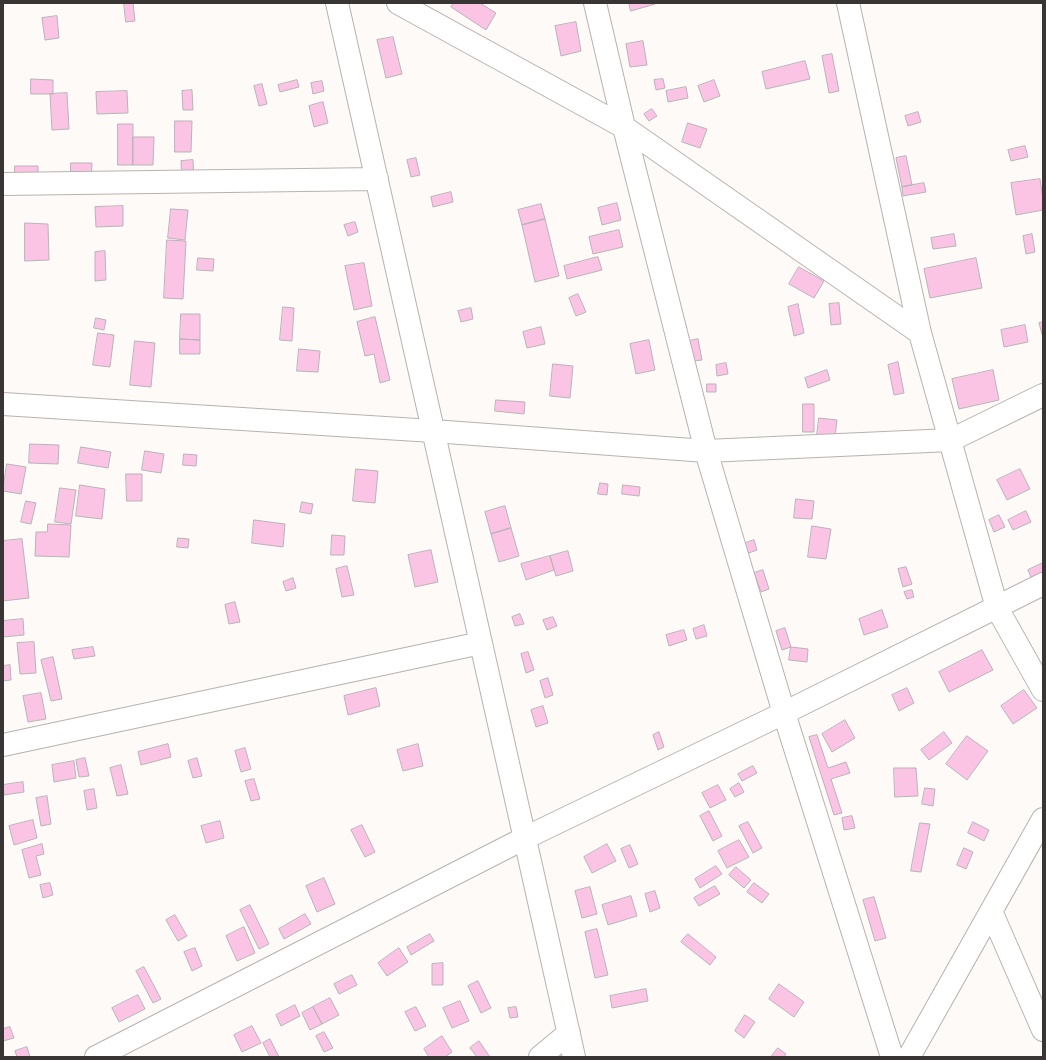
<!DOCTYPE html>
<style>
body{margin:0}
#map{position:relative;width:1046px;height:1060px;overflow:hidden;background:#fefaf8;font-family:Spectral,serif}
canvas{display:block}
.frame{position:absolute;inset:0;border:4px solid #383534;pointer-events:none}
</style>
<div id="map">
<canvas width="1046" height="1060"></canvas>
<div class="frame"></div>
</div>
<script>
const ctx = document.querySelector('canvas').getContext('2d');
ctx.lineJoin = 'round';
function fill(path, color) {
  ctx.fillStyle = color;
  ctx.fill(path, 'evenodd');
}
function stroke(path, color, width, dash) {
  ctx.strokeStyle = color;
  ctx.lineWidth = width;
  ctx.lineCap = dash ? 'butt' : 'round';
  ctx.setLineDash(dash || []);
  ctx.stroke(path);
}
const building = new Path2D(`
 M 124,3 L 133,3 L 135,21 L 126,22 Z
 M 454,3 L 480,3 L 496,13 L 486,30 L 451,7 Z
 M 629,3 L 655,3 L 655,4 L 631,11 Z
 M 57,16 L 59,38 L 45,40 L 42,18 Z
 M 576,22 L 581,51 L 561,56 L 555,26 Z
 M 393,37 L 402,74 L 386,78 L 377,40 Z
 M 643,41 L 647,65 L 630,67 L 626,44 Z
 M 832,54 L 839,91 L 829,93 L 822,56 Z
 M 805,61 L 810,79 L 766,89 L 762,72 Z
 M 31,79 L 53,80 L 53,94 L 31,94 Z
 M 663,79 L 665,88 L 656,90 L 654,80 Z
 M 297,80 L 299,87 L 280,92 L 278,85 Z
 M 714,80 L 720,96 L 704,102 L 698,86 Z
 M 322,81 L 324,91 L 313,94 L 311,83 Z
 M 262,84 L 267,104 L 259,106 L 254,86 Z
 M 686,87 L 688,98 L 668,102 L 666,91 Z
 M 192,90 L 193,110 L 183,110 L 182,91 Z
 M 127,91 L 128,113 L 97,114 L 96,92 Z
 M 67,93 L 69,129 L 52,130 L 50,94 Z
 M 323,102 L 328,123 L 314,127 L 309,106 Z
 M 652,109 L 657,116 L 649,121 L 644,114 Z
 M 918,112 L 921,122 L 908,126 L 905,116 Z
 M 175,121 L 192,121 L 191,152 L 175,152 Z
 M 688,123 L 707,129 L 700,148 L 682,142 Z
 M 118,124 L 133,124 L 133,165 L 118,165 Z
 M 133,137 L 154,137 L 153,165 L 133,165 Z
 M 1025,146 L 1028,157 L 1011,161 L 1008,150 Z
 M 906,156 L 912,185 L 902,187 L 896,158 Z
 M 416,158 L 420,175 L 411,177 L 407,160 Z
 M 193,160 L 194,180 L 182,181 L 181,161 Z
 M 71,163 L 92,163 L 91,184 L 71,183 Z
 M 15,166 L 38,166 L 38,186 L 15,186 Z
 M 1040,179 L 1043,199 L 1043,210 L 1016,215 L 1011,183 Z
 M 924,183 L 926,192 L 903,196 L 902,187 Z
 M 451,192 L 453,202 L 433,207 L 431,197 Z
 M 617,203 L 621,220 L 602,225 L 598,208 Z
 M 541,204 L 545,219 L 522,225 L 518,210 Z
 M 123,206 L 123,226 L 96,227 L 95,207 Z
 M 171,209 L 188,210 L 185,240 L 168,238 Z
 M 545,219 L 559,276 L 535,282 L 522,225 Z
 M 355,222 L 358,232 L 348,236 L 344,225 Z
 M 25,223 L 48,224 L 49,260 L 25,261 Z
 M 619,230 L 623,247 L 593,254 L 589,237 Z
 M 954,234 L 956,246 L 933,249 L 931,238 Z
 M 1032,234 L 1035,252 L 1026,254 L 1023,236 Z
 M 167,240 L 186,241 L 183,299 L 164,298 Z
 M 105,251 L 106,280 L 95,281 L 95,252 Z
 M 598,257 L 602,270 L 567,279 L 564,266 Z
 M 198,258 L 214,259 L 213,271 L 197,270 Z
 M 976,258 L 982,288 L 930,298 L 924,269 Z
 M 364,263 L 372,306 L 354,310 L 345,266 Z
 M 799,267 L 824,281 L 814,298 L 789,284 Z
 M 578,294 L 586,312 L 576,316 L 569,298 Z
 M 839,303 L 841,324 L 831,325 L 829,304 Z
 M 798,304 L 804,333 L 794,336 L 788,307 Z
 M 283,307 L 294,308 L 292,341 L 280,340 Z
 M 471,308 L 473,319 L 461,322 L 458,311 Z
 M 181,314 L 200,314 L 200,340 L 180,339 Z
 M 375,317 L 390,380 L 380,383 L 374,354 L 365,356 L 357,322 Z
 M 96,318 L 106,320 L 104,330 L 94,328 Z
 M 1043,322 L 1043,338 L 1039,323 Z
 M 1025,325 L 1028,342 L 1004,347 L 1001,330 Z
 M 541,327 L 545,344 L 527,348 L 523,332 Z
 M 98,333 L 114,335 L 110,367 L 93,365 Z
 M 180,339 L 200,340 L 200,354 L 180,354 Z
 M 698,339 L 702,360 L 693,361 L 689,341 Z
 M 649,340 L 655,370 L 636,374 L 630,344 Z
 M 135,341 L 155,343 L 151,387 L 130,385 Z
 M 299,349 L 320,351 L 318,372 L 297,371 Z
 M 898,362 L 904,393 L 894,395 L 888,365 Z
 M 726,363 L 728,374 L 717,376 L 716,365 Z
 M 553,364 L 573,366 L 570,398 L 550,396 Z
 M 827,370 L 830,380 L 808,388 L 805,378 Z
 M 993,370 L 999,400 L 959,409 L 952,379 Z
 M 707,384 L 716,384 L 716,392 L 707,392 Z
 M 496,400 L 525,402 L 524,414 L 495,411 Z
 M 803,404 L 814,404 L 814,432 L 803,432 Z
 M 819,418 L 837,420 L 835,437 L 817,435 Z
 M 30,444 L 59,445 L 58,464 L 29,463 Z
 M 81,447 L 111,452 L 108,468 L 78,463 Z
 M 145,451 L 164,454 L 161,473 L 142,470 Z
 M 184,454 L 197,455 L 196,466 L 183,465 Z
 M 7,464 L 26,467 L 21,494 L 3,491 Z
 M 356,469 L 378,471 L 375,503 L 353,501 Z
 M 1020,469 L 1030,489 L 1007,500 L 997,480 Z
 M 126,474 L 142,474 L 142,501 L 127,501 Z
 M 600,483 L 608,484 L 607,495 L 598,494 Z
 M 80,485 L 105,489 L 102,519 L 76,516 Z
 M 623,485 L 640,487 L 639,496 L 622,494 Z
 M 60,488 L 76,490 L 71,524 L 55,522 Z
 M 796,499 L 814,501 L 812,519 L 794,518 Z
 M 26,501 L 36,503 L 31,524 L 21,522 Z
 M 302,502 L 313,504 L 311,514 L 300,512 Z
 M 505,506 L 511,528 L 491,534 L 485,512 Z
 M 1026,511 L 1031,522 L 1013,530 L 1008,520 Z
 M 999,515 L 1005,527 L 994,532 L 989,520 Z
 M 254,520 L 285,524 L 283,547 L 252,543 Z
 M 48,524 L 71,525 L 69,557 L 35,556 L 36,532 L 47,532 Z
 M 812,526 L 831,529 L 826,559 L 808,557 Z
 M 511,528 L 519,556 L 499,562 L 491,534 Z
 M 332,535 L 345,536 L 344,555 L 331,555 Z
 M 178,538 L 189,539 L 188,548 L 177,547 Z
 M 22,539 L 29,598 L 3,601 L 3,541 Z
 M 754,540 L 757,550 L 746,554 L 743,544 Z
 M 431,550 L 438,582 L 415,587 L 408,555 Z
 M 568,551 L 573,571 L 556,576 L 550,556 Z
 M 550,556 L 554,570 L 526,580 L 521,564 Z
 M 1043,563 L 1043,576 L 1032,580 L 1028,570 Z
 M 347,566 L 354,595 L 342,597 L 336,569 Z
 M 906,567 L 912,584 L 903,587 L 898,569 Z
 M 763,570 L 769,589 L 761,592 L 754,573 Z
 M 293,578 L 296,588 L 286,591 L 283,582 Z
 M 912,590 L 914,597 L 907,599 L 904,592 Z
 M 235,602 L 240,622 L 229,624 L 225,605 Z
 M 882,610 L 888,627 L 864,635 L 859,619 Z
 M 520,614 L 524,624 L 515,626 L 512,617 Z
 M 553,617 L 557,626 L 547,630 L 543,620 Z
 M 23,619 L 24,635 L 3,637 L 3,621 Z
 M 704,625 L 707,636 L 696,639 L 693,629 Z
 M 785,628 L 791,647 L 782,650 L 776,631 Z
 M 684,630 L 687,640 L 669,646 L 666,635 Z
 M 34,642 L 36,673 L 20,674 L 17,643 Z
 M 93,647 L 95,656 L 74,659 L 72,650 Z
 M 791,647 L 808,649 L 807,662 L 789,660 Z
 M 982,650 L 993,670 L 949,692 L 939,672 Z
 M 528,652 L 534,670 L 526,673 L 521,654 Z
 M 53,657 L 62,699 L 51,701 L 41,660 Z
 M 10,665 L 11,680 L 3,681 L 3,666 Z
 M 548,678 L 553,695 L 545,698 L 540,681 Z
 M 376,688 L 380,706 L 348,715 L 344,696 Z
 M 907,688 L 914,703 L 899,711 L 892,695 Z
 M 1024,690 L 1037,708 L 1013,724 L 1001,706 Z
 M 41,693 L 46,719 L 28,722 L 23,696 Z
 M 543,706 L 548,723 L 536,727 L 531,710 Z
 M 845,720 L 855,738 L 832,752 L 822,734 Z
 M 659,732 L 664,747 L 658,750 L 653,735 Z
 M 944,732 L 952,743 L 929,760 L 921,750 Z
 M 817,735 L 828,768 L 846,762 L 850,773 L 831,779 L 842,813 L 834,815 L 809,737 Z
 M 967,736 L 988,751 L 967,780 L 946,764 Z
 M 168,744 L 171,757 L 141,765 L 138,752 Z
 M 418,744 L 423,766 L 403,771 L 397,750 Z
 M 245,748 L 251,769 L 241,772 L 235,751 Z
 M 85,758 L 89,776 L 79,777 L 76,760 Z
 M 197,758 L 202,776 L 193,778 L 188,761 Z
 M 74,761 L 76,778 L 54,782 L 52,765 Z
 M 121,765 L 128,794 L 117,796 L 110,768 Z
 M 753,766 L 757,773 L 742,781 L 738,774 Z
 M 894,768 L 916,768 L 918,796 L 895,797 Z
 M 254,779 L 260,799 L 251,801 L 245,781 Z
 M 23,782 L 24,792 L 4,795 L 3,785 Z
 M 739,783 L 744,792 L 735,797 L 730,789 Z
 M 718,785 L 726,800 L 710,808 L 702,793 Z
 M 925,788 L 935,789 L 933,806 L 922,804 Z
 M 94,789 L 97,808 L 87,810 L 84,791 Z
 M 47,796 L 51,824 L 41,826 L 36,798 Z
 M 709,811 L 722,836 L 713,841 L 700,816 Z
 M 852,816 L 855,828 L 844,830 L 842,818 Z
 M 33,820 L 37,838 L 14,845 L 9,826 Z
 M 220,821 L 224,838 L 206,843 L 201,826 Z
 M 748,822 L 762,848 L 753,853 L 739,826 Z
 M 973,822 L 989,830 L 984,841 L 968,833 Z
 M 920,823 L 930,824 L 921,872 L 911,871 Z
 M 362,825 L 375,852 L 365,857 L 351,830 Z
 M 739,840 L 749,857 L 727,868 L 718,851 Z
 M 42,844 L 44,854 L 36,856 L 41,875 L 29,878 L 22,850 Z
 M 607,844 L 616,861 L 592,873 L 584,857 Z
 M 630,845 L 638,864 L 629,868 L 621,849 Z
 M 964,848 L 973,852 L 966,869 L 957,865 Z
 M 716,866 L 722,874 L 700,888 L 695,879 Z
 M 736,867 L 751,880 L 744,888 L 729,875 Z
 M 324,878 L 335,904 L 317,912 L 306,886 Z
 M 50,883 L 53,895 L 43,898 L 40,885 Z
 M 754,883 L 769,894 L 762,903 L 747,892 Z
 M 715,886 L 720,894 L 699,906 L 694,898 Z
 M 590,887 L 597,914 L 582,918 L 575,891 Z
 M 655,891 L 660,908 L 650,912 L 645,894 Z
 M 631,896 L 637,916 L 608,925 L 602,905 Z
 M 874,897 L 886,938 L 875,941 L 863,900 Z
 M 250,905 L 269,944 L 259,949 L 240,910 Z
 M 305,914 L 311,924 L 284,939 L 279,929 Z
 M 175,915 L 187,936 L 178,941 L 166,920 Z
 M 244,927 L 255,953 L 237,961 L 226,936 Z
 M 597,929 L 608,975 L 595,978 L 585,932 Z
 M 430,934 L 434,941 L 411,955 L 407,947 Z
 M 688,934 L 716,957 L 710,965 L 681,942 Z
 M 195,948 L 202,966 L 192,971 L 184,952 Z
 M 399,948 L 408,962 L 387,976 L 378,963 Z
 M 443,963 L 443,985 L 432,985 L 432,964 Z
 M 144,967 L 161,999 L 153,1003 L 136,971 Z
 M 352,975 L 357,985 L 339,994 L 334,984 Z
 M 478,981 L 491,1008 L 481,1013 L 468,986 Z
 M 779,984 L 804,1002 L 794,1017 L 769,999 Z
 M 646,989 L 648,1001 L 612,1008 L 610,996 Z
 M 138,995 L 145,1009 L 119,1022 L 112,1008 Z
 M 330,998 L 339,1015 L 322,1024 L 313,1007 Z
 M 460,1001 L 469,1021 L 452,1028 L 443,1008 Z
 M 295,1005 L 300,1016 L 281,1026 L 276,1015 Z
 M 313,1007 L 322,1024 L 310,1030 L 302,1013 Z
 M 416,1007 L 426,1026 L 415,1031 L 405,1012 Z
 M 516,1007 L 518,1017 L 510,1018 L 508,1008 Z
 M 745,1015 L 755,1022 L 744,1038 L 735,1031 Z
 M 252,1026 L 261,1043 L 242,1052 L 234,1035 Z
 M 10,1027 L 14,1038 L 3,1041 L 3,1029 Z
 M 324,1032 L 333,1048 L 324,1052 L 316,1036 Z
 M 442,1036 L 452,1052 L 445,1057 L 429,1057 L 424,1049 Z
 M 270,1039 L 279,1057 L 270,1057 L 263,1043 Z
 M 479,1041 L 490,1057 L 477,1057 L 470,1048 Z
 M 27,1047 L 30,1057 L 17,1057 L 15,1051 Z
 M 778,1048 L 786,1054 L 784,1057 L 771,1057 Z`);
fill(building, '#fbc4e5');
stroke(building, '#b9b3b7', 1);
const minor = new Path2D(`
 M 337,3 L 574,1057
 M 398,3 L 624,127 L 920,333
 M 595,3 L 624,127 L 706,451 L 784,713 L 892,1057
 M 848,3 L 920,333 L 997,608 L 1043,690
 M 3,184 L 377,179
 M 3,404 L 433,431 L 706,451 L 951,440 L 1043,395
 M 3,745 L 481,643
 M 991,911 L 1043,1030
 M 96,1057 L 525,838 L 784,713 L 1043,584
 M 540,1057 L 569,1033
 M 909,1057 L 1043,819`);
stroke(minor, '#b8b2af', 24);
stroke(minor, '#fff', 22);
</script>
